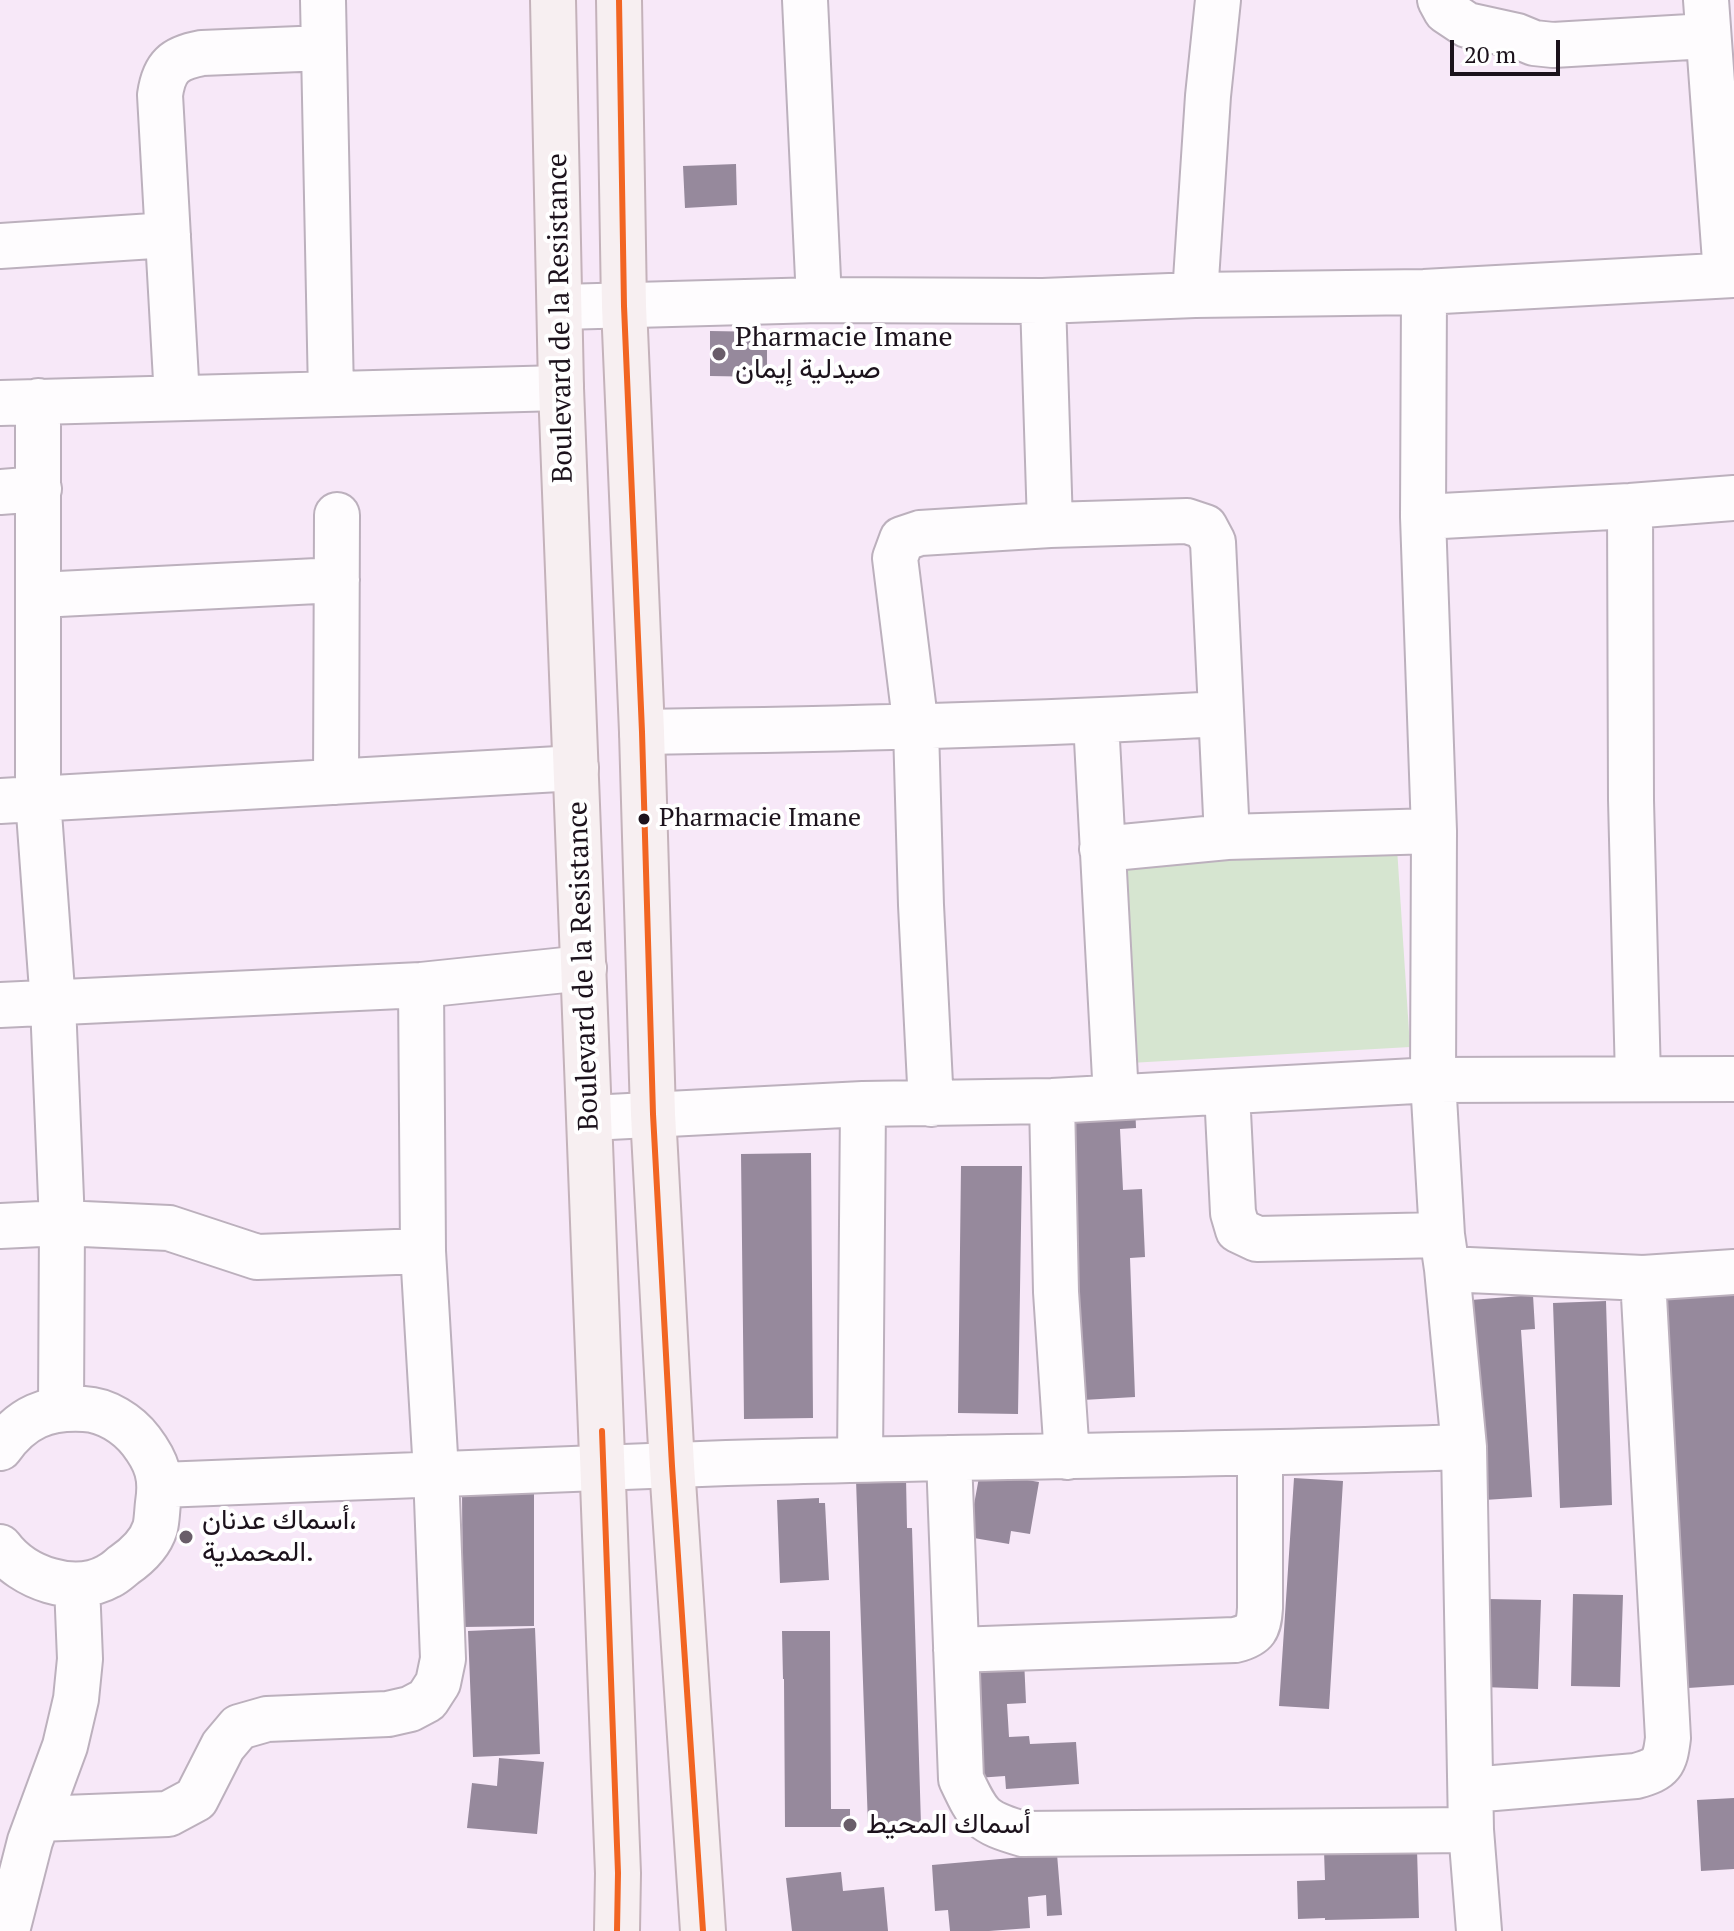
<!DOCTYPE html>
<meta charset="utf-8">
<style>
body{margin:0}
#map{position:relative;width:1734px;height:1931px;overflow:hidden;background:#f7e8f8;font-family:"PT Serif",serif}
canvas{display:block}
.scale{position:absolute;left:1450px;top:40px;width:110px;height:36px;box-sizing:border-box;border:4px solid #1c121c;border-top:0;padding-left:10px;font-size:24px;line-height:28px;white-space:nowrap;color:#1c121c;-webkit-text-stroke:6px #fff;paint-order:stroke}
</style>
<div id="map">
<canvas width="1734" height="1931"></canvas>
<div class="scale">20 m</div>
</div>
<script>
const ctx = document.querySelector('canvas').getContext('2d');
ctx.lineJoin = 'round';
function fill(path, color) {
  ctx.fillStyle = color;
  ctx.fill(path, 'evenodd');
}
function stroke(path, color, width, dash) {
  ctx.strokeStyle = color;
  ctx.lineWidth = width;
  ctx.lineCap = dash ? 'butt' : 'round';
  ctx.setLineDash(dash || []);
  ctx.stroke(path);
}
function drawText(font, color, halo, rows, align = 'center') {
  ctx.font = font + ' "PT Serif",Vazirmatn,serif';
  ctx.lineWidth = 8;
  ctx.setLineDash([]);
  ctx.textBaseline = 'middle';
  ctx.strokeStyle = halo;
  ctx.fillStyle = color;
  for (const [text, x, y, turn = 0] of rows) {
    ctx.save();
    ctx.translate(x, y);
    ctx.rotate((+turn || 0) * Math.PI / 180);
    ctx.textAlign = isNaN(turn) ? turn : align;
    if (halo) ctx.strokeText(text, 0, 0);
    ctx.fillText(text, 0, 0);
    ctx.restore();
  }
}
fill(new Path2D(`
 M 1397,848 L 1410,1047 L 1130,1063 L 1117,864 Z`), '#d6e5d0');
fill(new Path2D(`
 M 736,164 L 737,205 L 685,208 L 683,166 Z
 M 710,331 L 767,332 L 767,377 L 710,376 Z
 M 1135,1102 L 1136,1128 L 1120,1129 L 1123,1190 L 1142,1189 L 1145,1257 L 1130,1258 L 1135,1397 L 1083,1400 L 1070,1105 Z
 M 811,1153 L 813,1418 L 744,1419 L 741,1154 Z
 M 961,1166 L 1022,1166 L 1018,1414 L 958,1413 Z
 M 1734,1291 L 1734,1685 L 1688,1688 L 1665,1296 Z
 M 1533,1295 L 1535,1329 L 1521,1330 L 1532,1497 L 1484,1500 L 1471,1300 Z
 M 1606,1301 L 1612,1505 L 1560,1508 L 1553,1303 Z
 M 980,1472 L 1039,1482 L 1030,1534 L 1011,1531 L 1009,1544 L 968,1537 Z
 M 906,1478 L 907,1528 L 912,1528 L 921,1825 L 868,1826 L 856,1480 Z
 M 1294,1478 L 1343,1481 L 1329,1709 L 1279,1706 Z
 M 462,1491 L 534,1491 L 534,1626 L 463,1627 Z
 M 819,1498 L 819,1503 L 825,1503 L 829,1580 L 780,1583 L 777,1500 Z
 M 1573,1594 L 1623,1595 L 1620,1687 L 1571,1686 Z
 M 1487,1599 L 1541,1600 L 1538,1689 L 1483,1687 Z
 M 535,1628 L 540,1754 L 473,1757 L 468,1631 Z
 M 782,1631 L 830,1631 L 831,1809 L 850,1809 L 850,1827 L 785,1827 L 784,1679 L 783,1679 Z
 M 1024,1659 L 1026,1703 L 1007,1704 L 1009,1737 L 1029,1736 L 1030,1744 L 1076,1742 L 1079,1784 L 1006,1789 L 1005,1776 L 977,1778 L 970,1662 Z
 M 499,1758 L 544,1762 L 537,1834 L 467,1828 L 472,1783 L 497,1786 Z
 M 1734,1798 L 1734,1869 L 1701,1871 L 1697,1800 Z
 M 1417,1849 L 1419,1918 L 1325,1920 L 1325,1918 L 1298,1919 L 1297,1881 L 1325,1880 L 1324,1851 Z
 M 1057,1854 L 1062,1915 L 1047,1916 L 1046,1895 L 1028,1897 L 1030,1928 L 989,1931 L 950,1931 L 948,1910 L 935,1911 L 932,1865 Z
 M 841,1872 L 843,1891 L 884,1887 L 888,1931 L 792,1931 L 786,1878 Z`), '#96899c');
const minor = new Path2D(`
 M 323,0 L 331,394
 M 805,0 L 819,300
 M 1440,0 L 1446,11 L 1467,25 L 1517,36 L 1534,43 L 1553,45 L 1707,36
 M 1706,0 L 1726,275
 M 0,246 L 168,235
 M 1424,292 L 1423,517 L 1434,831 L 1433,1080 L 1442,1235 L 1447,1269 L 1464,1447 L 1471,1830 L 1479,1931
 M 1195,295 L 1208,96 L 1218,0
 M 1043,301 L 1050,525
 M 561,307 L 819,300 L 1043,301 L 1195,295 L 1424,292 L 1734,275
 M 177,398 L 160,95 C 164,67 174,58 202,53 L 324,48
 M 38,401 L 38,799 L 53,1004 L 62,1223 L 61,1408
 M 0,403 L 561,388
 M 0,492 L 39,489
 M 1630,506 L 1631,800 L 1638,1079
 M 1423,517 L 1630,506 L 1734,498
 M 39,595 L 337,580
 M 1096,721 L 1116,1097
 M 642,732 C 835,729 1028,725 1221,714
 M 336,782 L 337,515
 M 0,801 L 576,768
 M 1102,849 L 1227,837 L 1434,831
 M 0,1005 L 421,985 L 584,968
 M 1227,1092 L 1233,1213 L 1238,1230 L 1257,1239 L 1442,1235
 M 1052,1101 L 1056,1292 L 1067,1457
 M 931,1104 L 921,905 L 916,728 L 895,558 L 902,539 L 920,533 L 1050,525 L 1187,521 L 1205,527 L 1213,542 L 1227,837
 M 590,1118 L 863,1104 L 1052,1101 L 1433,1080 L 1734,1079
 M 0,1226 L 62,1223 L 169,1228 L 257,1257 L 423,1251 L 421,985
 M 1447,1269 L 1643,1278 L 1734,1272
 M 0,1448 C 22,1417 47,1407 84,1409 C 106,1410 128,1424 141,1441 C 157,1462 162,1477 158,1503 C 157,1511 157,1521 155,1528 C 150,1544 137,1556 124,1565 C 119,1569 115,1573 109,1576 C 74,1596 23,1578 0,1547
 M 949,1458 L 961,1779 C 979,1817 981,1822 1023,1834 L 1471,1830
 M 860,1460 L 863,1104
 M 161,1485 C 361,1476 562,1468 763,1462 C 996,1456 1230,1455 1464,1447
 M 956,1650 L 1235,1640 C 1256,1635 1259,1628 1260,1608 L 1260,1454
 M 1471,1790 L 1636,1776 C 1662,1769 1665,1763 1668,1738 L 1643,1278
 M 38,1819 L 168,1814 L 196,1799 L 223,1746 L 239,1727 L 267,1719 L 388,1714 L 410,1709 L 427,1700 L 438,1683 L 443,1659 L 436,1472 L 423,1251
 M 7,1931 L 30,1841 L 65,1746 L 76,1699 L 80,1659 L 77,1585`);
const major = new Path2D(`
 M 553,0 L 561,388 L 618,1873 L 617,1931
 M 619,0 L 624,306 L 642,732 L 653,1114 L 672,1466 L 703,1931`);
stroke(minor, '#bcb0bd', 48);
stroke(major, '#c4b2ba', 48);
stroke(minor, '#fefcfe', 44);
stroke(major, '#f7eff1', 44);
stroke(new Path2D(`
 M 619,0 L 624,306 L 642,732 L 653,1114 L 672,1466 L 703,1931
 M 602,1431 L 618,1873 L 617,1931`), '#f26522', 6);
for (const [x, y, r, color] of [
 [719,354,8,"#695d69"],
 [644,819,7,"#1c121c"],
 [186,1537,8,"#695d69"],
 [850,1825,8,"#695d69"]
]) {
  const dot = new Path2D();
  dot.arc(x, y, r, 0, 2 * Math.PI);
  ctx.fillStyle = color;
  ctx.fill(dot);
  stroke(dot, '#fff', 3);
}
drawText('26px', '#1c121c', '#fff', [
 ["Pharmacie Imane",659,819]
], 'left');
drawText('28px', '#1c121c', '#fff', [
 ["Boulevard de la Resistance",561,318,-91],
 ["Boulevard de la Resistance",584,966,-92]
]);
drawText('28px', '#1c121c', '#fff', [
 ["Pharmacie Imane",735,338],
 ["صيدلية إيمان",735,370],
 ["أسماك عدنان،",202,1521],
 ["المحمدية.",202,1553],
 ["أسماك المحيط",866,1825]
], 'left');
</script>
